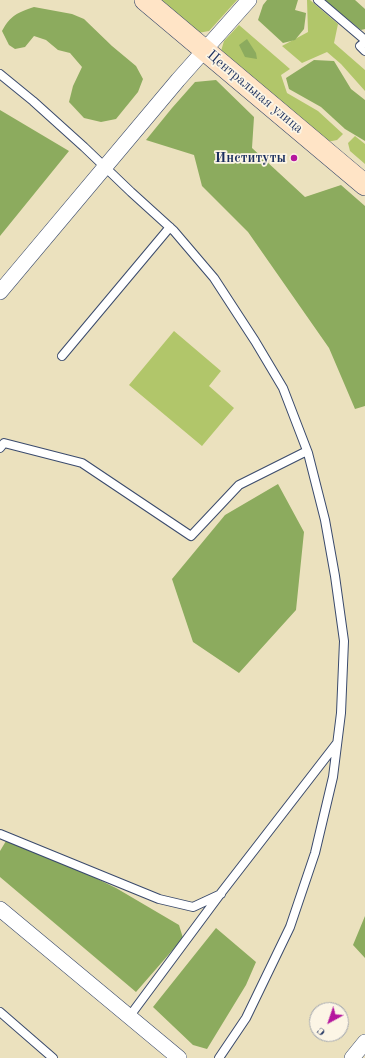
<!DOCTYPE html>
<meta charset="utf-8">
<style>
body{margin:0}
#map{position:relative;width:365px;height:1058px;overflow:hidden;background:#ebe1be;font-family:"Old Standard TT",serif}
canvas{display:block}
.north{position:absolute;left:309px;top:1002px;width:40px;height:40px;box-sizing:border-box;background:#fcf5e5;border:1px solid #a2a6af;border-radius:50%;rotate:220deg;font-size:11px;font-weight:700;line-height:16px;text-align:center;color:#1b2f5e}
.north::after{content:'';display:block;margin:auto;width:14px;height:18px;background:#b5179e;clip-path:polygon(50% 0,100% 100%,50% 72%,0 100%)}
</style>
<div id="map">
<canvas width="365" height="1058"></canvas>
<div class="north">С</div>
</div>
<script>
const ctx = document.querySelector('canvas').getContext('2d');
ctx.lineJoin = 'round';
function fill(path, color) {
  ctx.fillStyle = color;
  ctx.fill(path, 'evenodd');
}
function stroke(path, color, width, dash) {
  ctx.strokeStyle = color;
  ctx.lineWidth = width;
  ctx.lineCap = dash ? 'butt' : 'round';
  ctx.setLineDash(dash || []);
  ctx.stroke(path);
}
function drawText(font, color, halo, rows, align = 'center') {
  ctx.font = font + ' "Old Standard TT",serif';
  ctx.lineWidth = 3.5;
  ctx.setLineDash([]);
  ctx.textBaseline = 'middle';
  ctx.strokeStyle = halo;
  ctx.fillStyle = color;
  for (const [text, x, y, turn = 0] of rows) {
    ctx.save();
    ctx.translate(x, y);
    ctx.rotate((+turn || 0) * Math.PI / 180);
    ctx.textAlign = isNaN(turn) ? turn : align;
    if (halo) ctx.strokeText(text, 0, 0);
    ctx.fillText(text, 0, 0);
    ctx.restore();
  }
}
fill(new Path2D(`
 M 157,0 L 237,0 L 209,31 L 198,33 Z
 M 307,0 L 310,0 L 338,24 L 334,43 L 365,70 L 365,91 L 341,64 L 327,52 L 302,63 L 282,46 L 308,32 Z
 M 239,25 L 290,69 L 281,75 L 287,93 L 318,111 L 343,134 L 337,140 L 327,142 L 221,51 L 224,41 Z
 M 355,136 L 365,144 L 365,164 L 350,151 L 348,143 Z
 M 174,331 L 221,371 L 209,386 L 234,408 L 202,446 L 129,385 Z`), '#b1c66a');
fill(new Path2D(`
 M 267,0 L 298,0 L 295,10 L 306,13 L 304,29 L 295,40 L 283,43 L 258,20 L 263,5 Z
 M 324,0 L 355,0 L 365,9 L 365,29 L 361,30 Z
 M 34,7 L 72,14 L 84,19 L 112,46 L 136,66 L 143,79 L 138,92 L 116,119 L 101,122 L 84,118 L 69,102 L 73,86 L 82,67 L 70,53 L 58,50 L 46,40 L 34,36 L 25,47 L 15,49 L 9,45 L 2,31 C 11,15 17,13 34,7 Z
 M 247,39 L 256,53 L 257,59 L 245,57 L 239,45 Z
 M 314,60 L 334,61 L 351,89 L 365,100 L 365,141 L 345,129 L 321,107 L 289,89 L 286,78 Z
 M 216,80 L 254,117 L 252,148 L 305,197 L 341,185 L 365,206 L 365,406 L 355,409 L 329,348 L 248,232 L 202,186 L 194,155 L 146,140 L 172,108 L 195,82 Z
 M 0,110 L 69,151 L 0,236 Z
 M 278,484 L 304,532 L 296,610 L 239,673 L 193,642 L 172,579 L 225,515 Z
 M 9,836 L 116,888 L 179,925 L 183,938 L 136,992 L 0,877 L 0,851 Z
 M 365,916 L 365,958 L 353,945 Z
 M 216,928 L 256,962 L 246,985 L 207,1049 L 193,1045 L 153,1007 Z`), '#8cab5e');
const service = new Path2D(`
 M 318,0 L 365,40
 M 365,42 L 360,46 L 365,51
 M 0,74 L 33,101 L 84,147 L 131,192 L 174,231 L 214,278 L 255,341 L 283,388 L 308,453 L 325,520 L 335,576 L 344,641 L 341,713 L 333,777 L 315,853 L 290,927 L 246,1018 L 219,1058
 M 62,356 L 170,227
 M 0,448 L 4,443 L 82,463 L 191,536 L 239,485 L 307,451
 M 0,834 L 159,899 L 193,907 L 221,894
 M 0,1012 L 53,1058
 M 129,1017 L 221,893 L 337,743`);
const minor = new Path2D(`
 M 0,292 L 178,80 L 249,0
 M 0,909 L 179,1058
 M 352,1058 L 365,1042`);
const secondary = new Path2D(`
 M 145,0 L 365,185`);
stroke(service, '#3a4a6c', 10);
stroke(minor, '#3a4a6c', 16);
stroke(secondary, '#3a4a6c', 22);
stroke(service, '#fff', 8);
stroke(minor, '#fff', 15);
stroke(secondary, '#ffe4c6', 21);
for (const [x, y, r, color] of [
 [294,158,4,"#b5179e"]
]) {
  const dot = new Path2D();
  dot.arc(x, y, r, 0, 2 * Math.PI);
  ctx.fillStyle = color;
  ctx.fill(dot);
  stroke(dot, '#fcf5e5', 1.5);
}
drawText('14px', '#1b2f5e', '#fcf5e5', [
 ["Центральная улица",255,92,40]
]);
drawText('bold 14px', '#1b2f5e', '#fcf5e5', [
 ["Институты",286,158]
], 'right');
</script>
